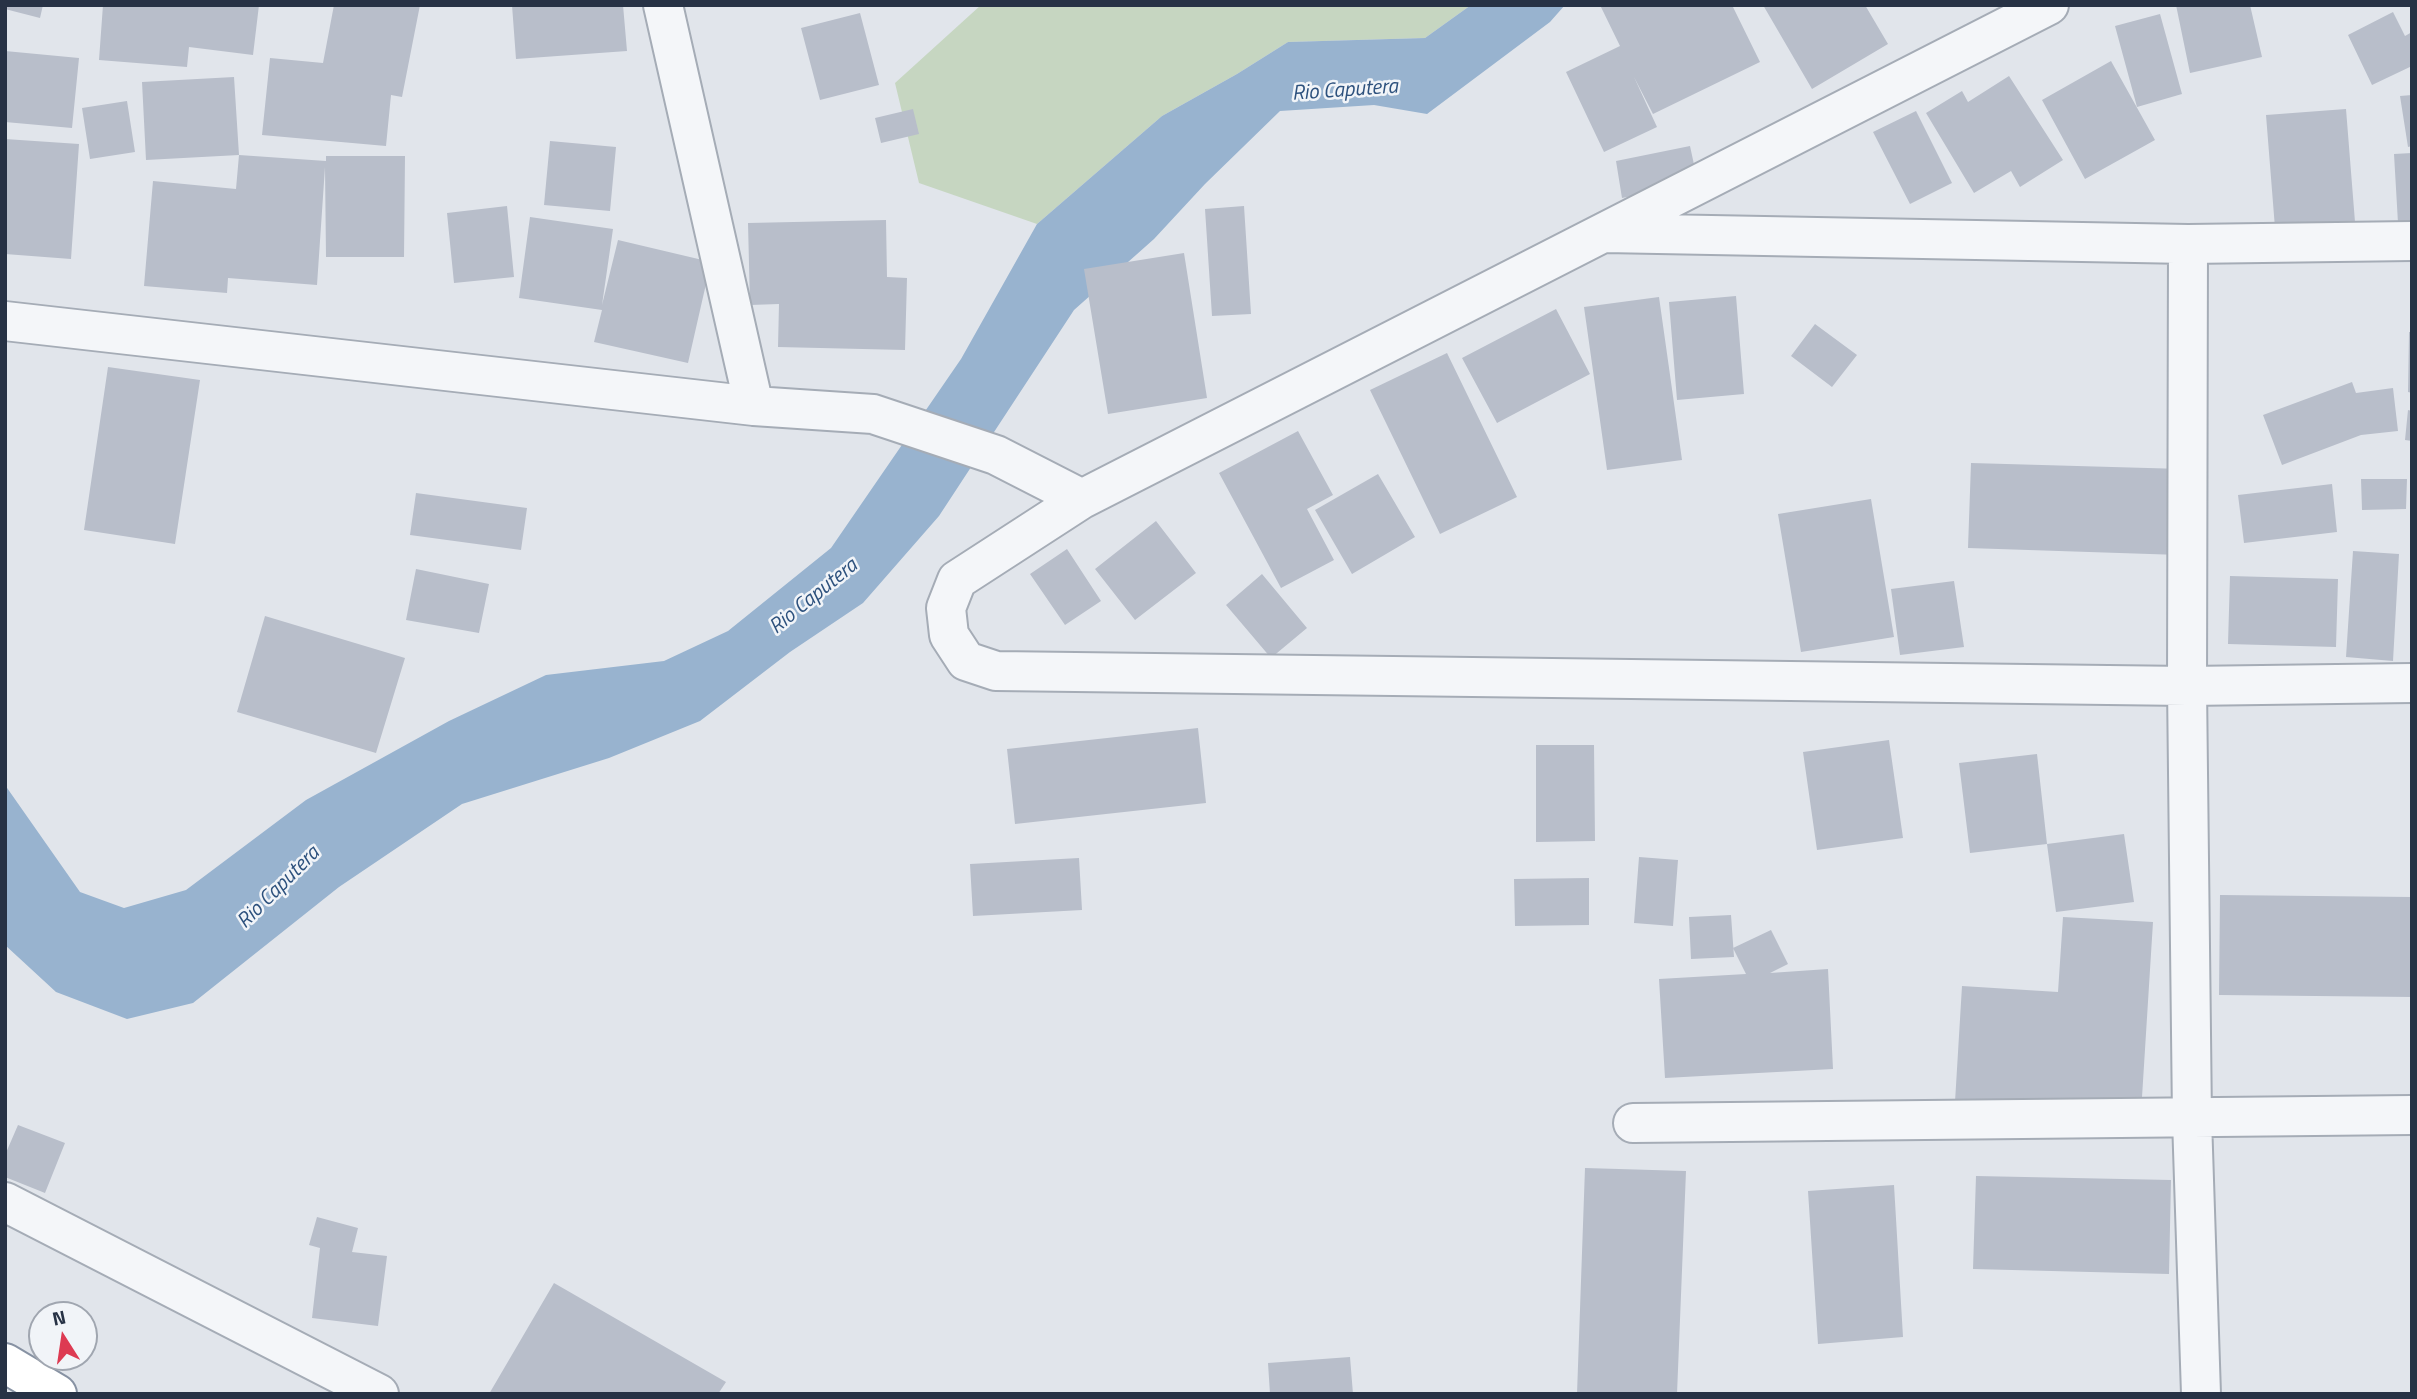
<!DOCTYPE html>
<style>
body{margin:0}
#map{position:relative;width:2417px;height:1399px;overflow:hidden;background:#e1e5eb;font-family:"Titillium Web",sans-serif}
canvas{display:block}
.frame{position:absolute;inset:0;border:7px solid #273245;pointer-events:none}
.north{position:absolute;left:28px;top:1301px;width:70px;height:70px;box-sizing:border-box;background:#f1f4f8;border:2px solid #a0a6b0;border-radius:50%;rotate:348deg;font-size:19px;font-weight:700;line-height:28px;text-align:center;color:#273245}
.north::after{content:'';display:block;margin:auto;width:24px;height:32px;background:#dd3a52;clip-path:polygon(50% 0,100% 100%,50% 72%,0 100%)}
</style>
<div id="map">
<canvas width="2417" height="1399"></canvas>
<div class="frame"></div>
<div class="north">N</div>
</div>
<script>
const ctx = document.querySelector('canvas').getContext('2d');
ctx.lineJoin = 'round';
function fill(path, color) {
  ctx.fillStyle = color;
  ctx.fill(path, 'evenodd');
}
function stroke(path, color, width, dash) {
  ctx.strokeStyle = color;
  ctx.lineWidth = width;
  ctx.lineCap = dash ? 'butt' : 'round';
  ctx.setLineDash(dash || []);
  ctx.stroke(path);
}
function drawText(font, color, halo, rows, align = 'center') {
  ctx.font = font + ' "Titillium Web",sans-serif';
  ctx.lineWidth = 5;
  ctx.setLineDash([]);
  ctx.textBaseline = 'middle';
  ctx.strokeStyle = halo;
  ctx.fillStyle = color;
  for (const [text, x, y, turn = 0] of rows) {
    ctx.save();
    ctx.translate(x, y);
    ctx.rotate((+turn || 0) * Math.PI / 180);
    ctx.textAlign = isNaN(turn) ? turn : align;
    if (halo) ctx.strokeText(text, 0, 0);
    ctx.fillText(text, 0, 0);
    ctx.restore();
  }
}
fill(new Path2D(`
 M 981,5 L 1471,5 L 1425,38 L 1288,42 L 1237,74 L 1162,116 L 1037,224 L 919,183 L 895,83 Z`), '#c6d6c1');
fill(new Path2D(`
 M 1471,5 L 1565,5 L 1550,22 L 1427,114 L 1374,105 L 1280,111 L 1205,184 L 1154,239 L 1074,310 L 939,516 L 863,603 L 790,652 L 700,721 L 609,758 L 462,804 L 339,887 L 193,1003 L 127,1019 L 56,992 L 5,945 L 5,785 L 80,892 L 124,908 L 186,890 L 306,800 L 449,721 L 546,675 L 664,661 L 728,631 L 831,548 L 961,359 L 1037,224 L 1162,116 L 1237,74 L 1288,42 L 1425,38 Z`), '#98b3cf');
fill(new Path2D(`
 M 5,5 L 43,5 L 40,18 L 5,9 Z
 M 103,5 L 259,5 L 253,55 L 189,47 L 187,67 L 99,60 Z
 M 334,5 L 420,5 L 402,97 L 391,95 L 386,146 L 262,135 L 270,58 L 323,63 Z
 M 512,5 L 623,5 L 627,51 L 516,59 Z
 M 1600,5 L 1732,5 L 1760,62 L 1653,114 L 1634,77 L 1657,127 L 1604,152 L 1566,72 L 1620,46 Z
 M 1763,5 L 1865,5 L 1888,44 L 1812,89 Z
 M 2176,5 L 2250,5 L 2262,57 L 2190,73 Z
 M 2393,12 L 2405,36 L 2412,32 L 2412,66 L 2372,85 L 2348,35 Z
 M 860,13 L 879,85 L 820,100 L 801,28 Z
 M 2160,14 L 2182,94 L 2137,107 L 2115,26 Z
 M 5,51 L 79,58 L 72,128 L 5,122 Z
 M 2111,61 L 2155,140 L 2085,179 L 2042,100 Z
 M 2009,76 L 2063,160 L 2020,187 L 2011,171 L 1974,193 L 1926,113 L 1962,91 L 1968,102 Z
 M 234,77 L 239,155 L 146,160 L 142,82 Z
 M 2412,95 L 2412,146 L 2408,147 L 2400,96 Z
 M 127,101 L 135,152 L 90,159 L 82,108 Z
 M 913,109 L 919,134 L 881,143 L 875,118 Z
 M 2346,109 L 2355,222 L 2275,228 L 2266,115 Z
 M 1916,111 L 1952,183 L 1910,204 L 1873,132 Z
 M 5,139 L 79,144 L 71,259 L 5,254 Z
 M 550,141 L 616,147 L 610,211 L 544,205 Z
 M 1690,146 L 1698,183 L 1622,198 L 1616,161 Z
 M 2412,153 L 2412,222 L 2398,223 L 2394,154 Z
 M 239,155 L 326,161 L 326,156 L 405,156 L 404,257 L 326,257 L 325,167 L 317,285 L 228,278 L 227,293 L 144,286 L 153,181 L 236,189 Z
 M 507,206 L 514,277 L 454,283 L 447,213 Z
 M 1244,206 L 1251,314 L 1212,316 L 1205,209 Z
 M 530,217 L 613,229 L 602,305 L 618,240 L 711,262 L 688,363 L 594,342 L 602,310 L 519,298 Z
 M 886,220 L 887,277 L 907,278 L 905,350 L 778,347 L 779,304 L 750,305 L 748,223 Z
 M 1184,253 L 1207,398 L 1108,414 L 1084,269 Z
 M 1736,296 L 1744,394 L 1677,400 L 1669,302 Z
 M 1659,297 L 1682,460 L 1607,470 L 1584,307 Z
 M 1556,309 L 1590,374 L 1497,423 L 1462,358 Z
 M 1815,324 L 1857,355 L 1832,387 L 1791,356 Z
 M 2409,332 L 2412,332 L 2412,393 L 2408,392 Z
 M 1447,353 L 1517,497 L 1440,534 L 1370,390 Z
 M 108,367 L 200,380 L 175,544 L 84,530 Z
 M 2352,382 L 2356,393 L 2393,388 L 2398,431 L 2361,435 L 2282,465 L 2263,415 Z
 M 2408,410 L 2412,411 L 2412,441 L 2405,440 Z
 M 1298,431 L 1333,495 L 1307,509 L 1334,560 L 1281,588 L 1219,473 Z
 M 1971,463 L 2183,469 L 2180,555 L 1968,548 Z
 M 1378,474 L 1415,537 L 1352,574 L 1315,510 Z
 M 2361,479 L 2407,479 L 2406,509 L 2362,510 Z
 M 2332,484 L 2337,532 L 2244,543 L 2238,495 Z
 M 416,493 L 527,508 L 521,550 L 410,535 Z
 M 1871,499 L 1894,637 L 1801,652 L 1778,514 Z
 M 1156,521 L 1196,573 L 1135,620 L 1095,569 Z
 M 1067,549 L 1101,601 L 1065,625 L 1030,574 Z
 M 2353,551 L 2399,554 L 2393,661 L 2346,657 Z
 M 416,569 L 489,584 L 479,633 L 406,620 Z
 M 1262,574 L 1307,628 L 1271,658 L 1226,605 Z
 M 2230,576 L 2338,579 L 2336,647 L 2228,644 Z
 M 1954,581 L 1964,647 L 1900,655 L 1891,589 Z
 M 265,616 L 405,658 L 376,753 L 237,712 Z
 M 1198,728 L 1206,803 L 1015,824 L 1007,749 Z
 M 1889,740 L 1903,838 L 1817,850 L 1803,752 Z
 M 1536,745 L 1594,745 L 1595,841 L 1536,842 Z
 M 2037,754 L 2047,844 L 1970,853 L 1959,763 Z
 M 2124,834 L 2134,902 L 2056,912 L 2047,844 Z
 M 1639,857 L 1678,860 L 1673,926 L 1634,923 Z
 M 1079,858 L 1082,910 L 973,916 L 970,864 Z
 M 1589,878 L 1589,925 L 1515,926 L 1514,879 Z
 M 2220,895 L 2412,897 L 2412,997 L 2219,995 Z
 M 1731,915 L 1734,957 L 1691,959 L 1689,917 Z
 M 2063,917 L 2153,922 L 2141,1113 L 1955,1102 L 1962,986 L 2058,992 Z
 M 1771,930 L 1788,964 L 1770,973 L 1828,969 L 1833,1069 L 1665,1078 L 1659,979 L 1746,974 L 1733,948 Z
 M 18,1125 L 65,1143 L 45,1193 L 5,1177 L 5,1155 Z
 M 1585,1168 L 1686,1171 L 1677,1394 L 1577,1394 Z
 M 1976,1176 L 2171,1180 L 2169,1274 L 1973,1269 Z
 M 1894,1185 L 1903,1337 L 1818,1344 L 1808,1191 Z
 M 317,1217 L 358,1228 L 352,1252 L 387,1256 L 378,1326 L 312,1318 L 320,1248 L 309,1245 Z
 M 554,1283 L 726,1382 L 718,1394 L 489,1394 Z
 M 1350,1357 L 1353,1394 L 1270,1394 L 1268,1363 Z`), '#b8beca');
const street = new Path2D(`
 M 663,5 L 754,406
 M 1605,233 L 2188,244 L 2412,241
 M 2188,244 L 2187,686 L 2192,1119 L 2201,1394
 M 5,321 L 754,406 L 873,414 L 996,455 L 1082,499 L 2049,5
 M 1082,499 L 957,580 L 946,608 L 949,635 L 966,661 L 996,671 L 2187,686 L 2412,683
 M 1633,1123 L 2412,1115
 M 5,1202 L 379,1394`);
const highway = new Path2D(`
 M 5,1363 L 57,1394`);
stroke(street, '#a5acb6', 42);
stroke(highway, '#8792a3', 42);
stroke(street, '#f4f6f9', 38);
stroke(highway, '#fff', 38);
drawText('italic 21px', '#2d517d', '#f1f4f8', [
 ["Rio Caputera",1345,91,-4],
 ["Rio Caputera",814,597,-39],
 ["Rio Caputera",279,888,-45]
]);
</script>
